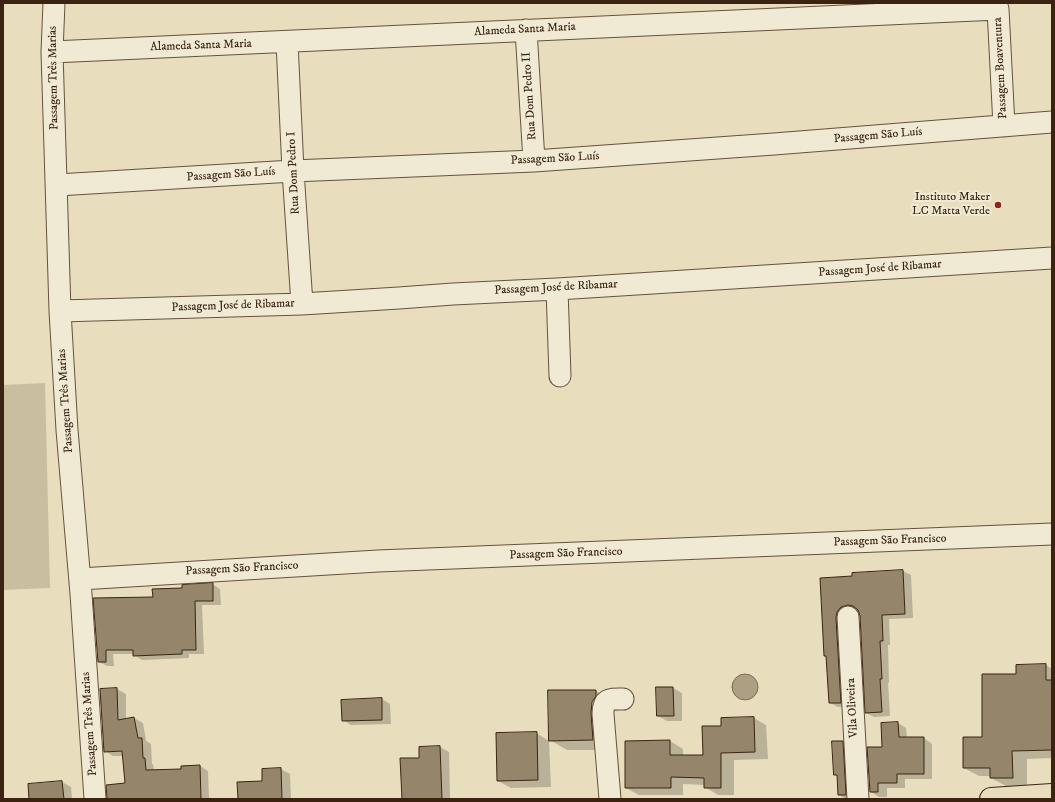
<!DOCTYPE html>
<meta charset="utf-8">
<style>
body{margin:0}
#map{position:relative;width:1055px;height:802px;overflow:hidden;background:#e8debe;font-family:"IM FELL DW Pica",serif}
canvas{display:block}
.frame{position:absolute;inset:0;border:4px solid #3a2411;pointer-events:none}
</style>
<div id="map">
<canvas width="1055" height="802"></canvas>
<div class="frame"></div>
</div>
<script>
const ctx = document.querySelector('canvas').getContext('2d');
ctx.lineJoin = 'round';
function fill(path, color) {
  ctx.fillStyle = color;
  ctx.fill(path, 'evenodd');
}
function stroke(path, color, width, dash) {
  ctx.strokeStyle = color;
  ctx.lineWidth = width;
  ctx.lineCap = dash ? 'butt' : 'round';
  ctx.setLineDash(dash || []);
  ctx.stroke(path);
}
function drawText(font, color, halo, rows, align = 'center') {
  ctx.font = font + ' "IM FELL DW Pica",serif';
  ctx.lineWidth = 4;
  ctx.setLineDash([]);
  ctx.textBaseline = 'middle';
  ctx.strokeStyle = halo;
  ctx.fillStyle = color;
  for (const [text, x, y, turn = 0] of rows) {
    ctx.save();
    ctx.translate(x, y);
    ctx.rotate((+turn || 0) * Math.PI / 180);
    ctx.textAlign = isNaN(turn) ? turn : align;
    if (halo) ctx.strokeText(text, 0, 0);
    ctx.fillText(text, 0, 0);
    ctx.restore();
  }
}
fill(new Path2D(`
 M 45,383 L 50,588 L 3,590 L 3,385 Z`), '#cabea1');
const water = new Path2D(`
 M732 687a13 13 0 1 1 26 0a13 13 0 1 1-26 0Z`);
fill(water, '#ad9f83');
stroke(water, '#7f6e55', 1);
fill(new Path2D(`
 M 903,571 L 911,575 L 913,618 L 889,619 L 890,645 L 888,645 L 889,683 L 888,683 L 890,716 L 874,717 L 866,713 L 861,616 L 858,609 L 855,609 L 849,611 L 848,707 L 838,707 L 830,703 L 827,657 L 825,656 L 821,579 L 853,577 Z
 M 212,584 L 220,589 L 221,605 L 202,605 L 204,654 L 189,654 L 189,658 L 142,660 L 134,655 L 134,654 L 113,654 L 114,666 L 107,666 L 99,662 L 94,599 L 154,598 L 183,589 Z
 M 1046,665 L 1052,669 L 1052,758 L 1027,759 L 1027,786 L 1006,786 L 991,778 L 991,776 L 979,776 L 964,768 L 983,738 L 1017,675 Z
 M 658,688 L 673,688 L 682,693 L 682,721 L 667,721 L 658,716 Z
 M 117,689 L 126,694 L 126,720 L 134,718 L 143,723 L 146,741 L 151,744 L 152,764 L 153,764 L 154,771 L 182,770 L 200,766 L 208,771 L 209,799 L 108,799 L 126,784 L 123,756 L 113,756 L 105,751 Z
 M 596,691 L 613,701 L 610,750 L 567,750 L 550,740 ZM 593,700 L 595,700 L 591,707 L 589,706 Z
 M 382,699 L 390,704 L 391,724 L 351,725 L 343,720 Z
 M 754,718 L 766,725 L 768,759 L 734,760 L 734,795 L 718,795 L 705,787 L 705,785 L 683,784 L 683,795 L 639,795 L 626,788 L 626,742 L 670,741 L 683,749 L 683,756 L 704,756 L 722,727 Z
 M 898,723 L 906,728 L 907,738 L 924,738 L 932,744 L 932,779 L 905,779 L 905,788 L 887,788 L 887,797 L 879,797 L 871,792 L 883,748 Z
 M 536,733 L 549,741 L 551,787 L 511,788 L 498,781 Z
 M 843,742 L 854,748 L 857,799 L 846,799 L 839,795 L 838,776 L 835,774 Z
 M 440,747 L 449,752 L 450,799 L 403,799 L 420,758 Z
 M 281,769 L 290,774 L 291,799 L 239,799 Z
 M 62,782 L 71,787 L 72,799 L 30,799 Z`), '#0003');
const building = new Path2D(`
 M 903,570 L 905,614 L 882,615 L 883,641 L 880,641 L 882,679 L 880,679 L 882,712 L 865,713 L 860,616 L 858,610 L 853,606 L 848,605 L 841,607 L 837,612 L 836,618 L 841,703 L 829,703 L 826,656 L 824,656 L 820,578 L 852,576 L 852,573 Z
 M 213,583 L 213,601 L 195,601 L 196,650 L 182,650 L 182,654 L 133,656 L 133,650 L 106,650 L 106,662 L 98,662 L 93,598 L 153,597 L 152,589 L 182,588 L 182,585 Z
 M 1046,664 L 1046,680 L 1052,680 L 1052,750 L 1012,751 L 1013,778 L 990,778 L 990,768 L 963,768 L 963,737 L 982,737 L 982,674 L 1016,674 L 1016,665 Z
 M 656,687 L 673,687 L 674,716 L 657,716 Z
 M 117,688 L 118,720 L 134,717 L 138,738 L 142,738 L 143,758 L 145,758 L 146,770 L 181,769 L 181,766 L 200,765 L 201,799 L 107,799 L 106,785 L 125,783 L 122,751 L 104,752 L 100,689 Z
 M 548,690 L 596,690 L 596,696 L 592,702 L 591,713 L 593,740 L 549,741 Z
 M 382,698 L 382,720 L 342,721 L 341,700 Z
 M 754,717 L 755,752 L 721,753 L 721,788 L 704,788 L 704,778 L 671,777 L 671,788 L 625,788 L 625,741 L 670,740 L 670,755 L 703,755 L 702,726 L 721,726 L 721,718 Z
 M 898,722 L 899,737 L 924,737 L 924,774 L 897,774 L 897,783 L 878,783 L 878,792 L 870,792 L 867,747 L 882,747 L 881,723 Z
 M 537,732 L 538,780 L 497,781 L 496,733 Z
 M 832,741 L 843,741 L 846,795 L 838,795 L 837,775 L 834,775 Z
 M 440,746 L 442,799 L 402,799 L 400,758 L 419,758 L 419,747 Z
 M 281,768 L 282,799 L 238,799 L 237,782 L 262,781 L 262,769 Z
 M 62,781 L 64,799 L 29,799 L 28,784 Z`);
fill(building, '#94856b');
stroke(building, '#3a2411', 1);
const minor = new Path2D(`
 M 54,3 L 52,52 L 60,311 L 67,430 L 81,594 L 95,799
 M 526,30 L 534,161
 M 287,42 L 293,171 L 302,304
 M 52,52 C 367,39 682,22 998,9 L 1004,126
 M 57,185 L 293,171 L 534,161 L 774,144 L 1052,122
 M 557,289 L 560,376
 M 60,311 L 302,304 L 399,298 L 453,294 L 557,289 L 1052,258
 M 80,579 L 378,561 L 1052,534
 M 848,617 L 858,799
 M 610,799 L 603,714 C 603,698 609,699 623,699`);
const major = new Path2D(`
 M 991,799 L 1052,795`);
stroke(minor, '#66523c', 23);
stroke(major, '#3a2411', 24);
stroke(minor, '#f0ead5', 21);
stroke(major, '#e8debe', 22);
for (const [x, y, r, color] of [
 [998,205,4,"#8f2418"]
]) {
  const dot = new Path2D();
  dot.arc(x, y, r, 0, 2 * Math.PI);
  ctx.fillStyle = color;
  ctx.fill(dot);
  stroke(dot, '#f0ead5', 1.5);
}
drawText('12px', '#3a2411', '#f0ead5', [
 ["Alameda Santa Maria",525,30,-3],
 ["Alameda Santa Maria",201,46,-2],
 ["Passagem Boaventura",1001,68,-93],
 ["Passagem Três Marias",54,78,-91],
 ["Rua Dom Pedro II",530,96,-94],
 ["Passagem São Luís",878,136,-5],
 ["Passagem São Luís",555,159,-3],
 ["Rua Dom Pedro I",294,173,-93],
 ["Passagem São Luís",231,175,-4],
 ["Passagem José de Ribamar",880,269,-4],
 ["Passagem José de Ribamar",556,288,-3],
 ["Passagem José de Ribamar",233,306,-2],
 ["Passagem Três Marias",66,401,-94],
 ["Passagem São Francisco",890,541,-2],
 ["Passagem São Francisco",566,554,-2],
 ["Passagem São Francisco",242,569,-3],
 ["Vila Oliveira",853,708,-93],
 ["Passagem Três Marias",90,724,-94]
]);
drawText('12px', '#3a2411', '#f0ead5', [
 ["Instituto Maker",990,198],
 ["LC Matta Verde",990,212]
], 'right');
</script>
